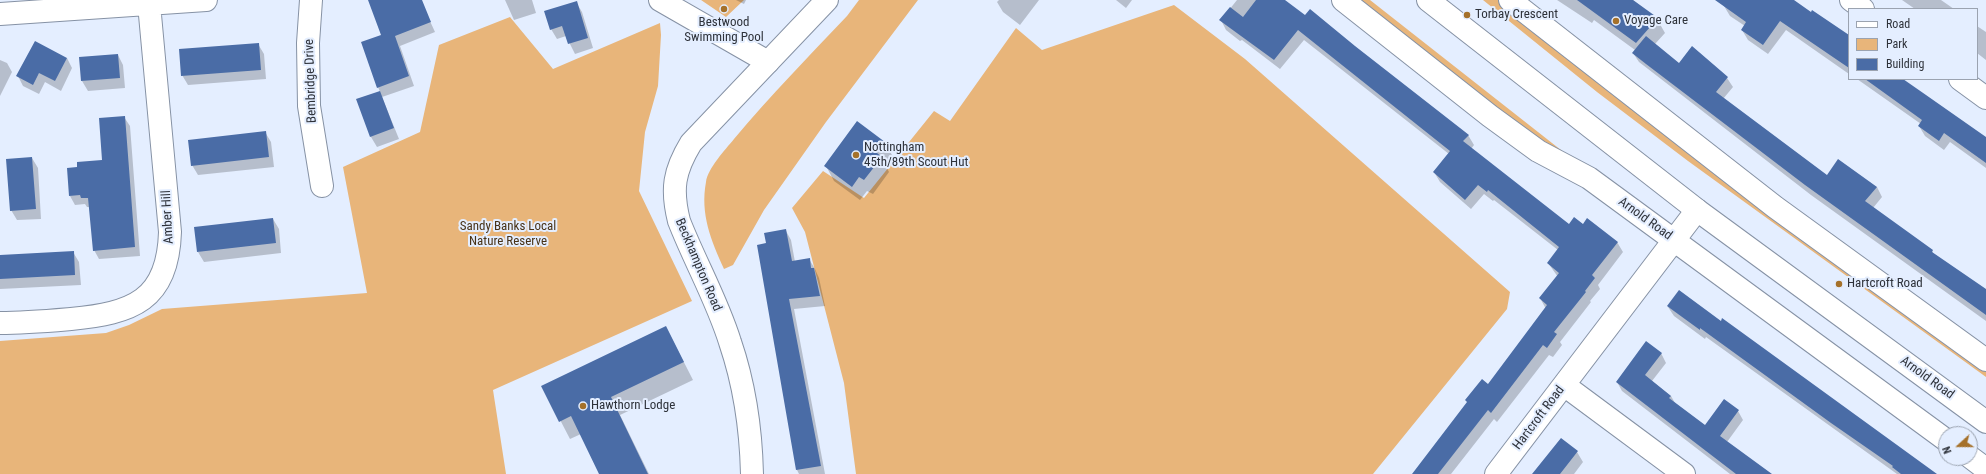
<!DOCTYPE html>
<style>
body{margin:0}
#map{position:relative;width:1986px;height:474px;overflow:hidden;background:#e4eeff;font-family:"Roboto Condensed",sans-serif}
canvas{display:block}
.legend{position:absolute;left:1848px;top:8px;width:130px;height:72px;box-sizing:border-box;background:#e4eeff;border:1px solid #9ba3b0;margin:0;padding:5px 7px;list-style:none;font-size:12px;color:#2e323a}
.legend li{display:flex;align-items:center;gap:8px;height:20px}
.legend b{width:20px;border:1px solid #9ba3b0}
.north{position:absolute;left:1938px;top:426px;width:40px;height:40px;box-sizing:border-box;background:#e4eeff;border:1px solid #9ba3b0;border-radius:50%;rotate:249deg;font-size:11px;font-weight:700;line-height:16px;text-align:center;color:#2e323a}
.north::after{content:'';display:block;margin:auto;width:14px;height:18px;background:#a5712a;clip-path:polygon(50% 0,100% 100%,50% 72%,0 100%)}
</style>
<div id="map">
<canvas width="1986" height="474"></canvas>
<ul class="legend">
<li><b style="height:5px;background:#fff"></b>Road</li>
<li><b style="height:11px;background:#e8b57a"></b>Park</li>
<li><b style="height:11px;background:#4a6ca6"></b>Building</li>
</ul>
<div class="north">N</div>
</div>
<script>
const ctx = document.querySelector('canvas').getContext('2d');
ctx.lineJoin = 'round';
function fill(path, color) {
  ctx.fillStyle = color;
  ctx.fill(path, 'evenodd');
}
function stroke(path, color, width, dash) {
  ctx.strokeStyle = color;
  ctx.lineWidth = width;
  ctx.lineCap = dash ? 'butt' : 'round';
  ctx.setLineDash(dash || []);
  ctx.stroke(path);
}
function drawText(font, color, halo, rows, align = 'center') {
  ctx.font = font + ' "Roboto Condensed",sans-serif';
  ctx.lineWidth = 4;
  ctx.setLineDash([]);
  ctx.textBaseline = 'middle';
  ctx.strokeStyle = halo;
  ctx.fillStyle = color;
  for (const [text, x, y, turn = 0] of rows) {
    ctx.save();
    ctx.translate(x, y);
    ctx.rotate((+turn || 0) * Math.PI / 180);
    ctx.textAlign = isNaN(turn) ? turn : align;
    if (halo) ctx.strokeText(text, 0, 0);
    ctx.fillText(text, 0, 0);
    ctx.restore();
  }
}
fill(new Path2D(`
 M 701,0 L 744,0 L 726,17 Z
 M 859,0 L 918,0 L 826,122 L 764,210 L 733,265 L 724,269 C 711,240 700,214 706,182 C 708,168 725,150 734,139 C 770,96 809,56 847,16 Z
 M 1354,0 L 1370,0 L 1580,165 L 1538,143 Z
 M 1483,0 L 1500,0 L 1986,362 L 1986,377 L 1688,161 L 1597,92 Z
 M 1174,5 L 1245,59 L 1510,292 L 1507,309 L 1373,474 L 856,474 L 844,383 L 805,232 L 792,208 L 823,171 L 864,198 L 934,111 L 950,121 L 1016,28 L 1042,50 Z
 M 510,17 L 553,69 L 660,23 L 661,35 L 658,86 L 645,132 L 639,191 L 692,301 L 493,390 L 506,474 L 0,474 L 0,341 L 106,333 L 129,325 L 162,309 L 367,293 L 343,167 L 420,132 L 439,45 Z`), '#e8b57a');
fill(new Path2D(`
 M 369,0 L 394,0 L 424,8 L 435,32 L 400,46 L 414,86 L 382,97 L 399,139 L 377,147 L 371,137 L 358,100 L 380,92 L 378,87 L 382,36 Z
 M 505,0 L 532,0 L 536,13 L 514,20 Z
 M 736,0 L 746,0 L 744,4 Z
 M 999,0 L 1039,0 L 1020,25 L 1003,12 L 997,2 Z
 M 1116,0 L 1132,0 L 1126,8 Z
 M 1237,0 L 1284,0 L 1305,17 L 1354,47 L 1468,135 L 1474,145 L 1471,149 L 1569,225 L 1583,225 L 1617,242 L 1623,252 L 1598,285 L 1600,289 L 1590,301 L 1591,302 L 1560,342 L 1562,345 L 1553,357 L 1549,355 L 1497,422 L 1494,419 L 1451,474 L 1413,474 L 1488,385 L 1546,309 L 1540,298 L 1558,277 L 1548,263 L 1558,250 L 1494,200 L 1493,201 L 1484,194 L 1471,209 L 1440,182 L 1434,172 L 1449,154 L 1304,40 L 1280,69 L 1242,40 L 1240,41 L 1226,30 L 1221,20 Z
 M 1557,0 L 1633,0 L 1657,19 L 1665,33 L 1655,44 L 1679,64 L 1727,78 L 1733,87 L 1723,99 L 1827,176 L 1877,187 L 1882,197 L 1873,208 L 1932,251 L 1934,255 L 1986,291 L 1986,321 L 1811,195 L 1639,62 L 1633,53 L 1635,50 L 1594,20 L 1592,23 Z
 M 1729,0 L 1791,0 L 1849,38 L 1849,74 L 1786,30 L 1768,54 L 1748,40 L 1742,30 L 1745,26 L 1730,16 L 1724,6 Z
 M 1902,0 L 1941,0 L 1954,9 L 1915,9 Z
 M 576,2 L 582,12 L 593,48 L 575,54 L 566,36 L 557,39 L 551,29 Z
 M 1977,26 L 1986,32 L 1986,60 L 1977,53 Z
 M 258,44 L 264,54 L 266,79 L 188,85 L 182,75 Z
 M 118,55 L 123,65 L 125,88 L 88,91 L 82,81 L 80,58 Z
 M 67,58 L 72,68 L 61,91 L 45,82 L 39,94 L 23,86 L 18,76 Z
 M 0,60 L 7,63 L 12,72 L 0,96 Z
 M 1857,79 L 1901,79 L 1986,139 L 1986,168 L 1950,142 L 1944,150 L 1925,136 L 1919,126 L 1921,124 Z
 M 124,117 L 130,126 L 140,256 L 99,259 L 94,250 L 90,207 L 87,207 L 85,204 L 75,205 L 70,196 L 78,168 L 103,160 Z
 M 265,132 L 271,142 L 274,167 L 198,175 L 192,165 Z
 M 885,142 L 893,157 L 886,166 L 889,172 L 873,194 L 867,191 L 860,200 L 834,181 L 826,166 Z
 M 32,158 L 38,168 L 41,219 L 17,220 L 11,210 Z
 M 273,219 L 279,229 L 281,253 L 204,262 L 198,252 Z
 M 786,231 L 791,240 L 795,262 L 809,259 L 815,269 L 819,278 L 825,306 L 794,309 L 825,474 L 799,474 L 797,470 L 758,246 L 767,244 Z
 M 73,252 L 79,262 L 81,285 L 0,289 L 0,256 Z
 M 1668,307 L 1721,322 L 1723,320 L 1935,474 L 1897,474 L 1706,337 L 1705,339 L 1674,316 Z
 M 666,327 L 693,380 L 620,415 L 649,474 L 600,474 L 581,434 L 570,439 L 543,387 Z
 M 1661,353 L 1666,363 L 1652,381 L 1671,396 L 1675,403 L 1706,426 L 1738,411 L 1743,420 L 1727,442 L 1771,474 L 1730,474 L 1622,391 L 1617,382 Z
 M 1577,452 L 1583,462 L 1574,474 L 1535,474 Z`), '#0003');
fill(new Path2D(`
 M 368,0 L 422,0 L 431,22 L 395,36 L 409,76 L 377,88 L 361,42 L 381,35 Z
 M 1256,0 L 1285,0 L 1305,15 L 1310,9 L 1355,46 L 1469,135 L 1463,141 L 1569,224 L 1574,217 L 1583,224 L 1587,218 L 1618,242 L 1592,275 L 1595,278 L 1585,291 L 1586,292 L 1554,332 L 1557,334 L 1547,348 L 1543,345 L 1491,413 L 1488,410 L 1438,474 L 1412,474 L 1467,402 L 1465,400 L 1482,379 L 1488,384 L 1547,305 L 1539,298 L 1559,273 L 1547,263 L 1559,247 L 1488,190 L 1487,192 L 1478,185 L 1465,200 L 1433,172 L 1450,151 L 1298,30 L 1274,60 L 1219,20 L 1230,7 L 1243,17 Z
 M 1577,0 L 1633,0 L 1658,18 L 1636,43 Z
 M 1715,0 L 1794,0 L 1811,12 L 1812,10 L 1849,35 L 1849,68 L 1780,21 L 1763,45 L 1741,30 L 1746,22 Z
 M 577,1 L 588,38 L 568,44 L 562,26 L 550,30 L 544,11 Z
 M 1646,36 L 1679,63 L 1692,46 L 1728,77 L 1716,92 L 1827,175 L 1838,159 L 1877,187 L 1865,201 L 1933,250 L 1932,252 L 1986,289 L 1986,315 L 1805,185 L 1646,64 L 1632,53 Z
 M 35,41 L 67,58 L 55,81 L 39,73 L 33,85 L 16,76 Z
 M 259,43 L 261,70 L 181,76 L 179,49 Z
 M 118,54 L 120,78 L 81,81 L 79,57 Z
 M 1865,79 L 1903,79 L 1926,95 L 1986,137 L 1986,163 L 1944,133 L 1939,141 L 1918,126 L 1922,120 Z
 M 380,91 L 394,128 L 370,137 L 356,99 Z
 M 125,116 L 135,247 L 93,251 L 88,198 L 81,198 L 80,195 L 69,196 L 67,168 L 77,167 L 77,162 L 102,160 L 99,118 Z
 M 857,121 L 885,142 L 877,153 L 882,157 L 864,180 L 859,177 L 852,187 L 824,166 Z
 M 266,131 L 269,157 L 191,166 L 188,140 Z
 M 32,157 L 36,209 L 10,211 L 6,159 Z
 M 273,218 L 276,243 L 197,252 L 194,227 Z
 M 786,229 L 792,261 L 810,258 L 811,268 L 814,268 L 820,296 L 789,299 L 821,466 L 796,470 L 757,245 L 766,243 L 764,233 Z
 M 74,251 L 75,275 L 0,279 L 0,255 Z
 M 1679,290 L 1721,321 L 1722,318 L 1937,474 L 1901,474 L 1892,467 L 1893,466 L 1831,423 L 1700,328 L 1700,330 L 1667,306 Z
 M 666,326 L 684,362 L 611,397 L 648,474 L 599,474 L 571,416 L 559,422 L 541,386 Z
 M 1646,341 L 1662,353 L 1645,375 L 1671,396 L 1669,398 L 1705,425 L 1724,399 L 1739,410 L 1720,436 L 1772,474 L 1736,474 L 1616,382 Z
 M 1561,438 L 1578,451 L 1560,474 L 1532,474 Z`), '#4a6ca6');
const street = new Path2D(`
 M 311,0 L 308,43 L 309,106 L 322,186
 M 660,0 L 768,62
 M 1343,0 L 1490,116 L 1538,151 L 1589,178 L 1946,440
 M 1510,0 L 1775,207 L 1986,360
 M 1851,0 L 1863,9
 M 0,14 L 206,0
 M 1960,79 L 1986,98
 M 0,323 C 24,323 47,321 71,319 C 132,313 168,301 170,232 L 149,4
 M 1564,385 L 1684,474
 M 1970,457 L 1986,469
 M 1496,474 L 1697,210`);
const secondary = new Path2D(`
 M 1428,0 L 1697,210 L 1986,422
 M 752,474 C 751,431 744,383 730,342 C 717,300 695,262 679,221 C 671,189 674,171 691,143 L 827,0`);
stroke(street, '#8692a5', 24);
stroke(secondary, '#8692a5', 24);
stroke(street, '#fff', 22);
stroke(secondary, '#fff', 22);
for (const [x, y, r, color] of [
 [724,9,4,"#a5712a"],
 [1467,15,4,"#a5712a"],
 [1616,21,4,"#a5712a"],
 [856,155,4,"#a5712a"],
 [1839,284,4,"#a5712a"],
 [583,406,4,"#a5712a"]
]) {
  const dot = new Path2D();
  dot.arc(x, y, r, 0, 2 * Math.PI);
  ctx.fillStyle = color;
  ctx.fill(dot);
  stroke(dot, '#e4eeff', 1.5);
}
drawText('13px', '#2e323a', '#e4eeff', [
 ["Torbay Crescent",1475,15],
 ["Voyage Care",1624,21],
 ["Bestwood",724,23,"center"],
 ["Swimming Pool",724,38,"center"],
 ["Nottingham",864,148],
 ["45th/89th Scout Hut",864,163],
 ["Hartcroft Road",1847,284],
 ["Hawthorn Lodge",591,406]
], 'left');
drawText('13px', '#2e323a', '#e4eeff', [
 ["Bembridge Drive",311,81,-92],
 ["Amber Hill",168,217,-93],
 ["Arnold Road",1645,219,36],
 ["Beckhampton Road",698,265,67],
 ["Arnold Road",1927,378,36],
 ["Hartcroft Road",1539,418,-53]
]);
drawText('13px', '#483217', '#e4eeff', [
 ["Sandy Banks Local",508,227],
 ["Nature Reserve",508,242]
]);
</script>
